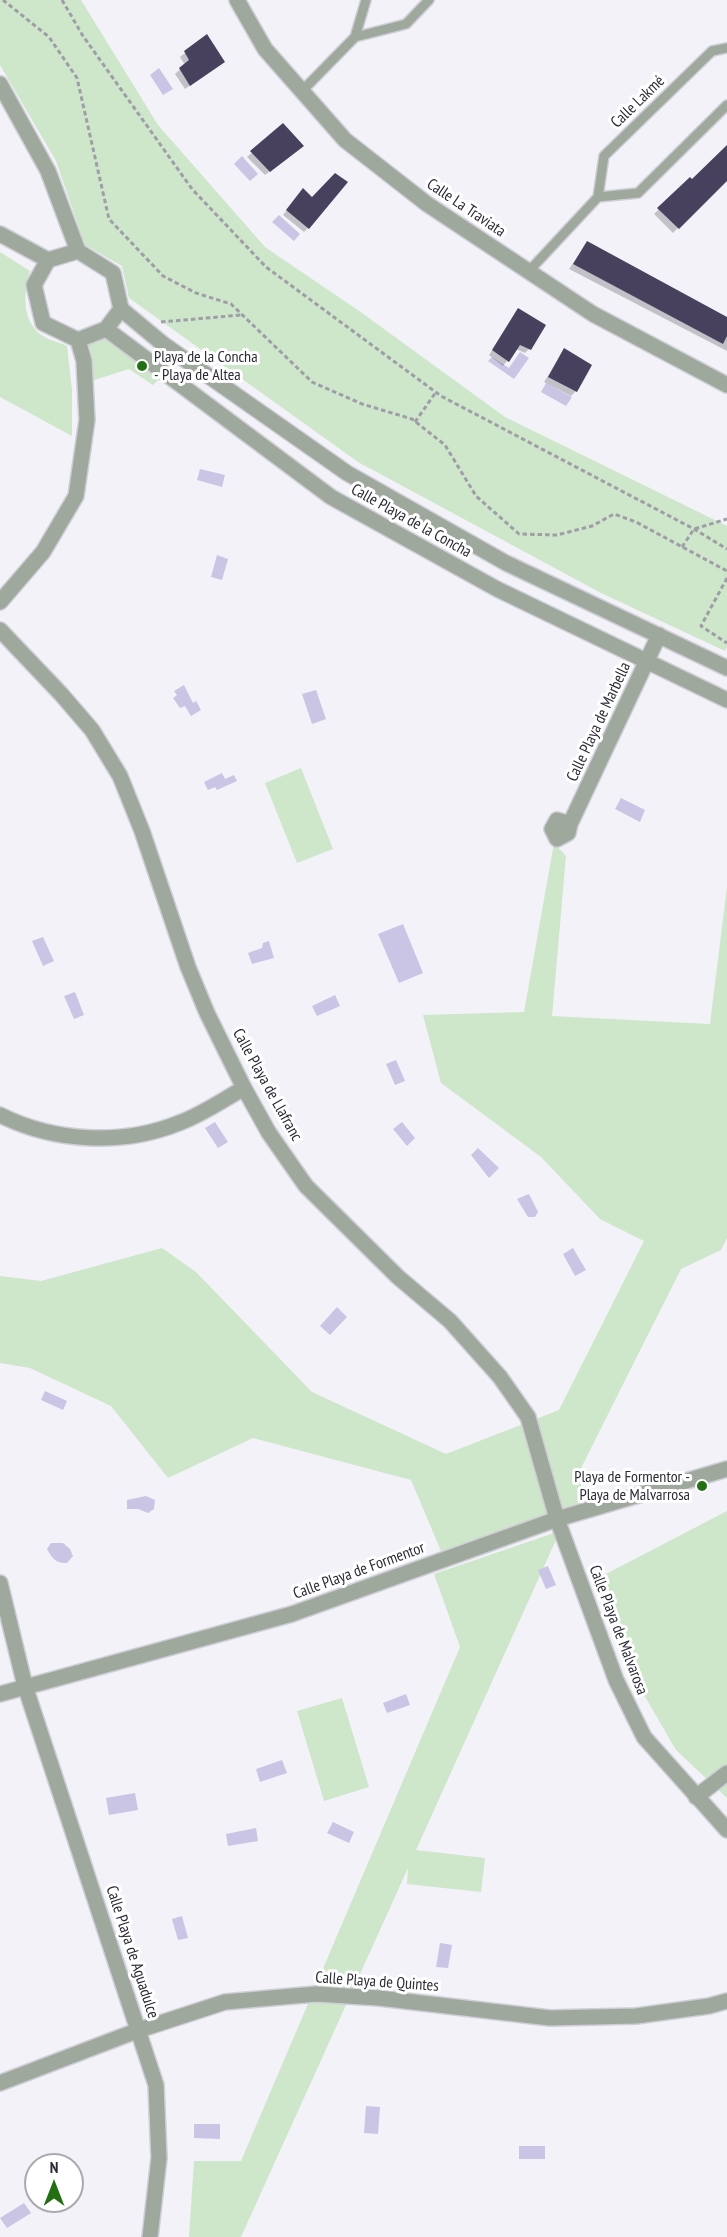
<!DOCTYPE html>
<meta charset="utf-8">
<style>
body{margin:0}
#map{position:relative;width:727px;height:2237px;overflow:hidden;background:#f3f2f9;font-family:"PT Sans Narrow",sans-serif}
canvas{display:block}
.north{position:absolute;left:24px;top:2153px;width:60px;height:60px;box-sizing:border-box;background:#fff;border:2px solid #aba9af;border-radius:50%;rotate:0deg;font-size:16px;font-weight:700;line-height:24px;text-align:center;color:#2c2936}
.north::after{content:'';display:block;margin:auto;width:21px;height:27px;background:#226f14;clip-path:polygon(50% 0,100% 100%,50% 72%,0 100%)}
</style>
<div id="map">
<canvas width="727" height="2237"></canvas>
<div class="north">N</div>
</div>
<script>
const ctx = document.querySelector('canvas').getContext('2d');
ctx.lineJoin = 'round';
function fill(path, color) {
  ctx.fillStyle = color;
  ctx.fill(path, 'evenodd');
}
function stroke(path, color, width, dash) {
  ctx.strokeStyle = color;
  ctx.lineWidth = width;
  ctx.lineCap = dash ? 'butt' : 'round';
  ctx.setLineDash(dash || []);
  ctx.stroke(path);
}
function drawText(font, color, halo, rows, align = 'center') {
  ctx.font = font + ' "PT Sans Narrow",sans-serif';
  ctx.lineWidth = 6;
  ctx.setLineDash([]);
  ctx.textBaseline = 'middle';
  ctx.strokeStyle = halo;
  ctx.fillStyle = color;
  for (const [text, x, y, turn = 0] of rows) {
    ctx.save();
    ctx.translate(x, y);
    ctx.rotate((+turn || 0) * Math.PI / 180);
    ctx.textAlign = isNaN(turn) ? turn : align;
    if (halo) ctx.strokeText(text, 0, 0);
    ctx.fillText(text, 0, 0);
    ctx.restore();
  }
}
fill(new Path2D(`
 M 0,0 L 81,0 L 158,125 L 265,247 L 362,313 L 505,417 L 727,526 L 727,647 L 725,651 L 601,593 L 358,462 L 129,298 L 122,266 L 85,245 L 56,161 L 0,65 Z
 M 0,252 L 30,271 C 24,293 21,318 40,334 C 47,340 59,342 67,346 L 72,390 L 72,436 L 0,397 Z
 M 105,334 L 161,377 L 153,385 L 129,369 L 91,381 L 85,343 Z
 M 301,768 L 333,849 L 297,863 L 265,783 Z
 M 554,843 L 566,856 L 552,1016 L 710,1024 L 727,886 L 727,1238 L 721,1250 L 681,1269 L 577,1476 L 587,1500 L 441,1551 L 411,1480 L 253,1438 L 168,1478 L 111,1406 L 30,1368 L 0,1363 L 0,1276 L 41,1281 L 162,1248 L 196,1272 L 312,1392 L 446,1454 L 559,1410 L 644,1241 L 600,1219 L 541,1157 L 441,1083 L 423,1015 L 524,1012 Z
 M 727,1511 L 727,1798 L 676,1750 L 633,1676 L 604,1575 Z
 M 560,1531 L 416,1850 L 485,1858 L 481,1892 L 407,1884 L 408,1868 L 241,2237 L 189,2237 L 194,2161 L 241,2161 L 460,1647 L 434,1574 Z
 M 342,1698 L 369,1787 L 324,1801 L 297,1711 Z`), '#cee6ca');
fill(new Path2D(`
 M 159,68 L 173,89 L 163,95 L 150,75 Z
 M 242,156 L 258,174 L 250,181 L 234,164 Z
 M 279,215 L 300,234 L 294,241 L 272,222 Z
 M 520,352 L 529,358 L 514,379 L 488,361 L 492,357 L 509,368 Z
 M 546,383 L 572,397 L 566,406 L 541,392 Z
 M 200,469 L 225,475 L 222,487 L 197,480 Z
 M 217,555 L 228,559 L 222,580 L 211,577 Z
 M 184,685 L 193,703 L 196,701 L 201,710 L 191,716 L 185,706 L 180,708 L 173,698 L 177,695 L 174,691 Z
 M 316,690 L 326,719 L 312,724 L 302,694 Z
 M 222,773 L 225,779 L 234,775 L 237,781 L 217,790 L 215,787 L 208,790 L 204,782 Z
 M 621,798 L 645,810 L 640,822 L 615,809 Z
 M 403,924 L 423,973 L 399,983 L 378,934 Z
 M 43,937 L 54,961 L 43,966 L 32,941 Z
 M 269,941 L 274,958 L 252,964 L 248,953 L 262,948 L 263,943 Z
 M 75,992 L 84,1015 L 74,1019 L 64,996 Z
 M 335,995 L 340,1006 L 317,1016 L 312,1006 Z
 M 396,1060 L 405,1081 L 395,1085 L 386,1064 Z
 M 215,1122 L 228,1142 L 218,1148 L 205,1128 Z
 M 402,1122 L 415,1138 L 407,1146 L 393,1129 Z
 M 478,1148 L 499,1168 L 489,1178 L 471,1155 Z
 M 529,1194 L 538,1212 L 535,1217 L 528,1217 L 517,1199 Z
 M 573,1248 L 586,1270 L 575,1276 L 563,1254 Z
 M 337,1307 L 347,1317 L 330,1335 L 320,1326 Z
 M 45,1391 L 67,1401 L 63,1410 L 41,1400 Z
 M 146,1496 L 155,1500 L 154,1509 L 148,1513 L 138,1509 L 127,1509 L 127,1500 Z
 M 51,1543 L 63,1543 L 70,1549 L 73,1556 L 67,1563 C 56,1564 52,1558 47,1549 Z
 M 548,1566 L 556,1585 L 546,1589 L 538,1570 Z
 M 406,1694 L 410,1705 L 387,1713 L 383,1703 Z
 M 282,1760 L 287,1773 L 260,1782 L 256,1769 Z
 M 135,1793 L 138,1810 L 109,1815 L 106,1798 Z
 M 333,1822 L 354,1832 L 349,1843 L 327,1833 Z
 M 256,1828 L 258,1841 L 228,1846 L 226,1834 Z
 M 182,1916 L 188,1938 L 178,1940 L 172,1919 Z
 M 440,1943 L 452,1945 L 448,1968 L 436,1967 Z
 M 366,2106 L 380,2107 L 378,2134 L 364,2133 Z
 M 194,2124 L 220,2124 L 220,2139 L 194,2138 Z
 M 519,2146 L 545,2146 L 545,2159 L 519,2159 Z
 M 24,2203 L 31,2213 L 7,2228 L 0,2218 Z`), '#cac4e5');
fill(new Path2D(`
 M 206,36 L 224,62 L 185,89 L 175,74 L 185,65 L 180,57 Z
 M 283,125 L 298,150 L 265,175 L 247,157 Z
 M 727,147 L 727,177 L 673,233 L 654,214 L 690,179 L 692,181 Z
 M 298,195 L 308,228 L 304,232 L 283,215 Z
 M 587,243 L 727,319 L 727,351 L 569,269 Z
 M 518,310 L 529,349 L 525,353 L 516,349 L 503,366 L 489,355 Z
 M 564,350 L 576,391 L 571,396 L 544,382 Z`), '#0003');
fill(new Path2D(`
 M 207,34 L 225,62 L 190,86 L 179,68 L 189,60 L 184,51 Z
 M 283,123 L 304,146 L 270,172 L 250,151 Z
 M 727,145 L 727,181 L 679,229 L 657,208 L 690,177 L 692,179 Z
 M 335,173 L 348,182 L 309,229 L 286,210 L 303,188 L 312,197 Z
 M 587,241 L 727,317 L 727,336 L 723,344 L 573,264 Z
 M 518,308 L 546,325 L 531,350 L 520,345 L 509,362 L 492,350 Z
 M 564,348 L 592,365 L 577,392 L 548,377 Z`), '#47415d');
const lane = new Path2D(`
 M 355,37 L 406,24 L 429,0
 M 302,91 L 355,37 L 366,0
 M 598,197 L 604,156 L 712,51 L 727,48
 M 529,271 L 598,197 L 638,193 L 727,105`);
const street = new Path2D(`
 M 237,0 L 265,49 L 345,140 L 427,204 L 593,314 L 727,385
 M 0,84 L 48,171 L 78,251
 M 0,234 L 48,260
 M 78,251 L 113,273 L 121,309 L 106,329 L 78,340 L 43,323 L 34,285 L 48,260 Z
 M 121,309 L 163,344 L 347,473 L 506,563 L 727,668
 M 106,329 L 331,497 L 497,589 L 727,700
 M 0,602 L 43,552 L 76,496 L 87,420 L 84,361 L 78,340
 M 0,630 L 61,694 L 92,730 L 120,776 L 142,831 L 188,967 L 207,1013 L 244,1088 L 269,1133 L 306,1186 L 398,1277 L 450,1321 L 500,1377 L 528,1417 L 557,1519 L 616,1680 L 644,1737 L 727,1830
 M 557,820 L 570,824 L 568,833 L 557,839 L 552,829 Z
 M 570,824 L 659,635
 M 0,1115 C 54,1142 122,1146 179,1123 C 201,1115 223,1100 244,1088
 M 0,1583 L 25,1686 L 156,2085 L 159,2158 L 150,2237
 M 0,1694 L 292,1614 L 557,1519 L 727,1469
 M 696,1797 L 727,1773
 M 0,2083 L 139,2030 L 225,2002 L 316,1994 L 379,1998 L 550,2018 L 636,2016 L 709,2006 L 727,2001`);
stroke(lane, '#cfced6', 12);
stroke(street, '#cfced6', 18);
stroke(new Path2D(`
 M 3,0 L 49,37 L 77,78 L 109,219 L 163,276 L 196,293 L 231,304 L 312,382 L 362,404 L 412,419 L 445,445 L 476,496 L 519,534 L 557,535 L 592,526 L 614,514 L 636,522 L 727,571
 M 62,0 L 83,36 L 192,189 L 266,267 L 441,396 L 694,529 L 727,549
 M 161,322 L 241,315
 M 415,422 L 436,392
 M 682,547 L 694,529 L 727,519
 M 727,578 L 701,626 L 727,643`), '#9f9da7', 3, [4.5, 3]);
stroke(lane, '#9ea89c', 9);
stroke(street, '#9ea89c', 15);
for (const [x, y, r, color] of [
 [142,366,6,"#226f14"],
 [702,1486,6,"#226f14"]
]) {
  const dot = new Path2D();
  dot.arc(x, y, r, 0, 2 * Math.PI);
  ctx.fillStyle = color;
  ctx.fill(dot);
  stroke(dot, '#fff', 2);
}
drawText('16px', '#2c2936', '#fff', [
 ["Calle Lakmé",638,102,-44],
 ["Calle La Traviata",466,208,34],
 ["Calle Playa de la Concha",411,521,29],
 ["Calle Playa de Marbella",599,722,-65],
 ["Calle Playa de Llafranc",267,1085,61],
 ["Calle Playa de Formentor",359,1571,-20],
 ["Calle Playa de Malvarosa",618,1630,69],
 ["Calle Playa de Aguadulce",132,1952,72],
 ["Calle Playa de Quintes",377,1982,4]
]);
drawText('16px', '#2c2936', '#fff', [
 ["Playa de la Concha",154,357],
 ["- Playa de Altea",154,375],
 ["Playa de Formentor -",690,1477,"right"],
 ["Playa de Malvarrosa",690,1495,"right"]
], 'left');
</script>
